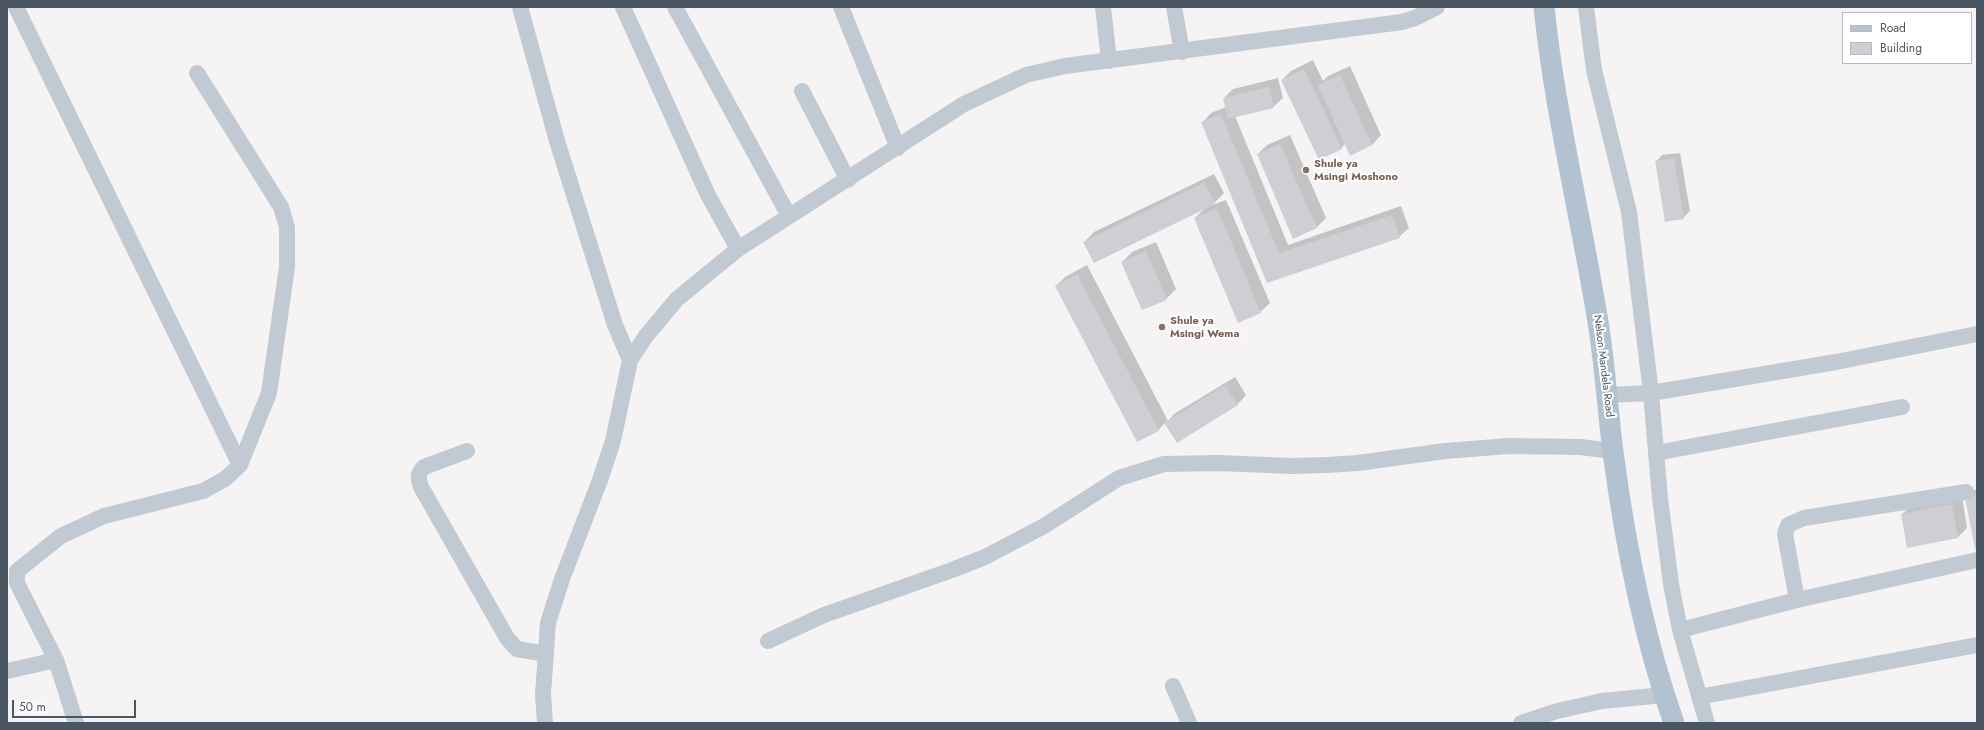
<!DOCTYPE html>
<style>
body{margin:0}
#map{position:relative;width:1984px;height:730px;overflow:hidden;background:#f5f3f3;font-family:Jost,sans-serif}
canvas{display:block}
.frame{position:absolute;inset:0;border:8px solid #4a5661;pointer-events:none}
.legend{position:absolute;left:1842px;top:12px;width:130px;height:52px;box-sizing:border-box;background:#fff;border:1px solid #b7bbc0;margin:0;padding:5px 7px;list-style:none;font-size:12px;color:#4a5661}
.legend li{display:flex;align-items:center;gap:8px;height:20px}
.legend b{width:20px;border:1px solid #b7bbc0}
.scale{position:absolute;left:12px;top:700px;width:124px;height:18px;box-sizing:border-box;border:2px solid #4a5661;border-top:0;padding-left:5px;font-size:12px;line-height:14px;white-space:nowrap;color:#4a5661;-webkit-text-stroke:3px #fff;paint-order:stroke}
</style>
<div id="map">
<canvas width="1984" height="730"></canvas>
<div class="frame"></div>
<ul class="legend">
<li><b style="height:5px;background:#b3c2d1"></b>Road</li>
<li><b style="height:11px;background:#cdcfd5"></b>Building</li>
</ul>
<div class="scale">50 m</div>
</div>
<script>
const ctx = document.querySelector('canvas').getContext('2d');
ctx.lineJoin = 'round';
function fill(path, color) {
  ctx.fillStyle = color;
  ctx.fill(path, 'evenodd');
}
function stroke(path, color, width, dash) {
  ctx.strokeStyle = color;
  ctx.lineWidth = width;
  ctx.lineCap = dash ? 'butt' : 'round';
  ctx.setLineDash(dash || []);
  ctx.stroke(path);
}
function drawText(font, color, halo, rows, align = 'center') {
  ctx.font = font + ' Jost,sans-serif';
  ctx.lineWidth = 4;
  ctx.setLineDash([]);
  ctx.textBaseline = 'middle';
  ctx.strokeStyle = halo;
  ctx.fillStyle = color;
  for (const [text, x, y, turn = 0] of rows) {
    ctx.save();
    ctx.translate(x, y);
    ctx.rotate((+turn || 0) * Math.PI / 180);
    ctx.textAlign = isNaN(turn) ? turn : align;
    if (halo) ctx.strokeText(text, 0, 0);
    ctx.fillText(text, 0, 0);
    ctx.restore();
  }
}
fill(new Path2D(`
 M 1313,60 L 1323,81 L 1328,76 L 1350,66 L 1381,135 L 1372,145 L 1345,144 L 1341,148 L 1282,80 L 1291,71 Z
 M 1278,78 L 1283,98 L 1273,107 L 1235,116 L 1288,245 L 1401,206 L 1409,228 L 1399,237 L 1267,282 L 1202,123 L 1211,113 L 1226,107 L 1224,98 L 1233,89 Z
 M 1290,135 L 1326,218 L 1317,227 L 1258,154 L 1267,145 Z
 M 1680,153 L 1690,211 L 1683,218 L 1656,162 L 1662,155 Z
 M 1214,174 L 1224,193 L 1212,205 L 1226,200 L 1270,303 L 1260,312 L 1195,218 L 1205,208 L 1084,242 L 1094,232 Z
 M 1156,242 L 1176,289 L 1166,299 L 1122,262 L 1132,252 Z
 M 1087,265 L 1168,421 L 1174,414 L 1235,377 L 1246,395 L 1237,405 L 1165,423 L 1158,430 L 1056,286 L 1065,277 Z
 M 1977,488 L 1977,548 L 1966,498 Z
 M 1962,496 L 1967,528 L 1958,537 L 1908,546 L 1902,514 L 1912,505 Z`), '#0003');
fill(new Path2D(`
 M 1304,69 L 1342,149 L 1319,160 L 1281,80 Z
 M 1340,75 L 1372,145 L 1350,156 L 1318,85 Z
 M 1269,87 L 1274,108 L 1228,119 L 1223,98 Z
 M 1221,114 L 1279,253 L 1392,215 L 1400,238 L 1267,283 L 1201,122 Z
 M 1280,144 L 1317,228 L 1293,239 L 1257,154 Z
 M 1674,158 L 1684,219 L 1665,222 L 1655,161 Z
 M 1205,182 L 1215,204 L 1094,263 L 1083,242 Z
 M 1217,208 L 1261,313 L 1238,323 L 1194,218 Z
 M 1146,251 L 1167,300 L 1142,310 L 1121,262 Z
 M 1077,274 L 1159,431 L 1137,442 L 1055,286 Z
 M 1225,385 L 1238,405 L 1177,443 L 1164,423 Z
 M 1977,495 L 1977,549 L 1975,549 L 1965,498 Z
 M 1952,504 L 1958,538 L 1907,548 L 1901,514 Z`), '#cdcfd5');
stroke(new Path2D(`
 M 16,7 L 240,465
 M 520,7 L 557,141 L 615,325 L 630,360
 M 623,7 L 707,193 L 738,249
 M 675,7 L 789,216
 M 841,7 L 898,148
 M 1103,7 L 1109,61
 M 1174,7 L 1182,52
 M 1586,7 L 1594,70 L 1629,212 L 1651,393 L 1660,498 L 1671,584 L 1680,630 L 1707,723
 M 802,91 L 848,180
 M 1608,395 L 1651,393 L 1836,362 L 1977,334
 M 467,451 L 424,467 C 417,474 418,478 421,487 L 507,638 L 517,649 L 546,654
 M 1656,453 L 1902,407
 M 1797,600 L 1785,534 L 1788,525 L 1804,518 L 1966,492
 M 1680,630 L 1797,600 L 1977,560
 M 768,641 L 824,615 L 952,570 L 985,557 L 1044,526 L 1119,478 L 1164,464 L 1218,463 L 1291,466 L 1327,465 L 1358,463 L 1445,451 L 1509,446 L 1580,447 L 1613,451
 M 7,671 L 56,660
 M 1173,686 L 1189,723
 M 1699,697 L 1977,645
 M 76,723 L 56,660 L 17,583 L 17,571 L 61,536 L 104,516 L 203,491 L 225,479 L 240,465 L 269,393 L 287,267 L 287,227 L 281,207 L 197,73
 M 545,723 L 543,694 L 548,623 L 562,579 L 600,480 L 613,441 L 630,360 L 646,336 L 677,299 L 738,249 L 964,104 L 1026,75 L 1065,66 L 1402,22 L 1415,18 L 1437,7
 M 1521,723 L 1557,711 L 1602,701 L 1664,695`), '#c1cad2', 16);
stroke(new Path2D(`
 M 1544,7 C 1555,115 1582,221 1599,328 C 1605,369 1608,411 1613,452 C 1625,543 1643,636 1674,723`), '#b3c2d1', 21);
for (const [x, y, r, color] of [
 [1306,170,4,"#8d6e63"],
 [1162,327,4,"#8d6e63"]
]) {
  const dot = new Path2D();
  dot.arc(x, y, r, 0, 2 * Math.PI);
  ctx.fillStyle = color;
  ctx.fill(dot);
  stroke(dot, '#fff', 1.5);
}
drawText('bold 11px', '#785e54', '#fff', [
 ["Shule ya",1314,164],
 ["Msingi Moshono",1314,177],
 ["Shule ya",1170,321],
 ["Msingi Wema",1170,334]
], 'left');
drawText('11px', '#4a5661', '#fff', [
 ["Nelson Mandela Road",1603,366,83]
]);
</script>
